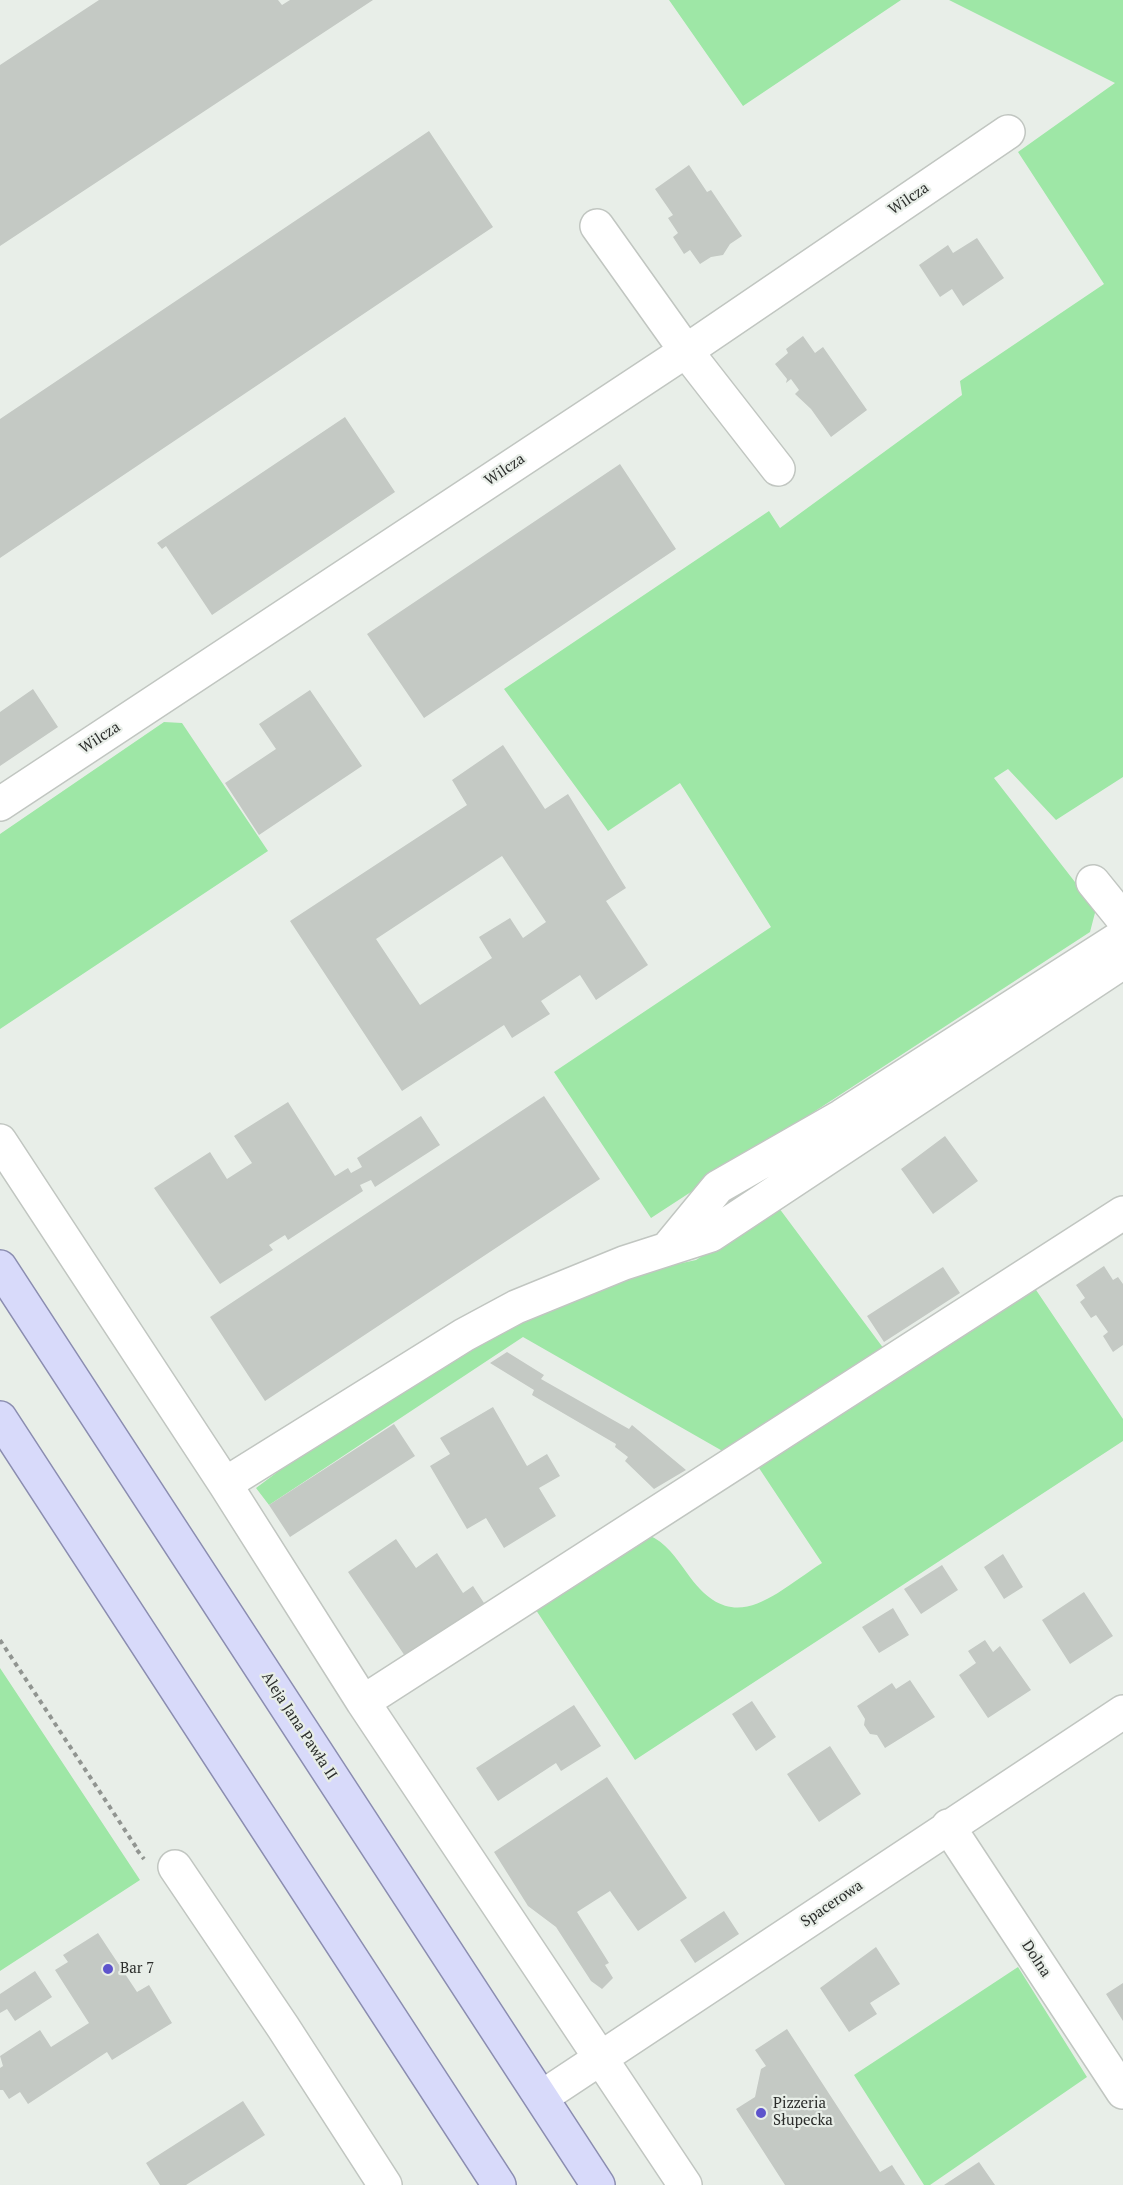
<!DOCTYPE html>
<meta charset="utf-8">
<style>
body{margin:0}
canvas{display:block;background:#e8eee8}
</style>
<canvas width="1123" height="2185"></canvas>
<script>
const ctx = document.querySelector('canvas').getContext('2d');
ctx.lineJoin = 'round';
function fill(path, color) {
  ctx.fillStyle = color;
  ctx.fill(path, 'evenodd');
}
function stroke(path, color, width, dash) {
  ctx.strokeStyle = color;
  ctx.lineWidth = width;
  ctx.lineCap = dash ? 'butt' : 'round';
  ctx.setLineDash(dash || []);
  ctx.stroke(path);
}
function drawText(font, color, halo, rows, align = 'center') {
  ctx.font = font + ' "PT Serif",serif';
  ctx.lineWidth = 4.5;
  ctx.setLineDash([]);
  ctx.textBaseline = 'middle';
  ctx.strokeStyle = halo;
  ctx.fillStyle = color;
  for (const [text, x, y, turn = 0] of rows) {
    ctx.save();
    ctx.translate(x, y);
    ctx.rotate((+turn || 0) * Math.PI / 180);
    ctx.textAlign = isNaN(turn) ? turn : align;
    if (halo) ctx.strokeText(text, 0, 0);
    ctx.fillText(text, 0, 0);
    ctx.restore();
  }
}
fill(new Path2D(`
 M 669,0 L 901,0 L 743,106 Z
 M 949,0 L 1123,0 L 1123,777 L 1056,820 L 1008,769 L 994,778 L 1096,909 L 1090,932 L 651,1218 L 554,1072 L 771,927 L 680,783 L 608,831 L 504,689 L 769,511 L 780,528 L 962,395 L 960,381 L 1104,284 L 1018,152 L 1115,83 Z
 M 164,722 L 182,723 L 268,851 L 0,1029 L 0,834 Z
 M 779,1208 L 884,1349 L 726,1453 L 523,1337 L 269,1505 L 256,1488 L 327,1435 L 490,1332 L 645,1271 L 696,1260 Z
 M 1032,1284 L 1123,1419 L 1123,1441 L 635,1760 L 534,1607 L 648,1535 C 666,1542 676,1558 687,1573 C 733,1639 771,1596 822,1563 L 755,1462 Z
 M 0,1668 L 140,1880 L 0,1971 Z
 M 1018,1967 L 1087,2077 L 930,2185 L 924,2185 L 854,2075 Z`), '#9ee7a6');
fill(new Path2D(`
 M 99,0 L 278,0 L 282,5 L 290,0 L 373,0 L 0,246 L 0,65 Z
 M 429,131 L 493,227 L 0,558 L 0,419 Z
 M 689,165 L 707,192 L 711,190 L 742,236 L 730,244 L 723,255 L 711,257 L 700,264 L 690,250 L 684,254 L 673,237 L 678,233 L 668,218 L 673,215 L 655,189 Z
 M 977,238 L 1004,278 L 963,306 L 952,289 L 940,297 L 919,265 L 948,245 L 953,253 Z
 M 803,336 L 815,353 L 823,347 L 867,410 L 831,437 L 811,409 L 795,394 L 799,390 L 791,379 L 786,383 L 787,379 L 775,364 L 788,353 L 786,349 Z
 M 345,417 L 395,492 L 212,615 L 166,546 L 162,549 L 157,543 Z
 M 620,464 L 676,549 L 424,718 L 367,634 Z
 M 33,689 L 58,727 L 0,766 L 0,712 Z
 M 310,690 L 362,766 L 259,835 L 225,783 L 276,749 L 259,724 Z
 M 503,745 L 545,809 L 568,794 L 626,888 L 606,901 L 648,965 L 596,1000 L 580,975 L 541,1001 L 550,1014 L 512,1038 L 504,1025 L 402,1091 L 290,921 L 467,805 L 452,780 ZM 502,856 L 546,922 L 523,938 L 510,918 L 479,937 L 492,958 L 420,1005 L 376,939 Z
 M 544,1096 L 600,1179 L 265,1401 L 210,1317 Z
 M 288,1102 L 335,1176 L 348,1168 L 351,1173 L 362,1167 L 357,1158 L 421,1116 L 440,1145 L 375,1187 L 371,1180 L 360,1185 L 363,1191 L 288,1240 L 285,1235 L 269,1245 L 273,1250 L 220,1284 L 154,1188 L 210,1152 L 227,1179 L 252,1163 L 234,1136 Z
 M 945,1136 L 978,1181 L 933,1214 L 901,1169 Z
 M 1104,1266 L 1113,1280 L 1118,1277 L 1123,1284 L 1123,1345 L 1113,1352 L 1103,1336 L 1108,1332 L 1096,1315 L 1091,1318 L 1080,1302 L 1085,1298 L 1076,1285 Z
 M 943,1267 L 960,1293 L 884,1342 L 867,1316 Z
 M 507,1352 L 544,1375 L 541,1379 L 629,1429 L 632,1425 L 686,1470 L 654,1489 L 625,1461 L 628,1457 L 615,1447 L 616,1444 L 532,1395 L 534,1390 L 490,1363 Z
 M 493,1407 L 527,1466 L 547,1454 L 560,1476 L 539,1488 L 556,1516 L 504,1548 L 486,1518 L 467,1529 L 430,1466 L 450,1454 L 440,1438 Z
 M 394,1424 L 415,1456 L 290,1537 L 269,1505 Z
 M 396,1539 L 416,1568 L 437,1553 L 463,1593 L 473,1586 L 484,1603 L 405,1656 L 348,1572 Z
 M 1003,1554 L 1023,1587 L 1004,1599 L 984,1567 Z
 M 942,1565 L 958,1590 L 921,1614 L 904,1589 Z
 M 1084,1592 L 1113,1636 L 1070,1664 L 1042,1620 Z
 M 893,1608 L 909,1635 L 879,1653 L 862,1627 Z
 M 985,1640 L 993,1652 L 1000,1646 L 1031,1690 L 988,1718 L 959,1675 L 976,1663 L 968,1651 Z
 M 910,1680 L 935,1717 L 885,1748 L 877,1735 L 870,1734 L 864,1725 L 865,1719 L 857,1706 L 892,1683 L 896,1689 Z
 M 752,1701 L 776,1737 L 756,1751 L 732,1714 Z
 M 574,1705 L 601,1746 L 561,1771 L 556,1763 L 498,1801 L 476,1768 Z
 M 830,1746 L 861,1794 L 819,1822 L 787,1774 Z
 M 607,1777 L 687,1898 L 638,1931 L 610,1891 L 577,1912 L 609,1963 L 605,1965 L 613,1978 L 602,1989 L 591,1981 L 556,1927 L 528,1906 L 494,1852 Z
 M 724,1911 L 739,1934 L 695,1963 L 680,1940 Z
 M 98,1933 L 137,1992 L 149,1985 L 172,2023 L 112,2060 L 107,2052 L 28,2104 L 20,2092 L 9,2099 L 3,2090 L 0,2090 L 0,2068 L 3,2066 L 0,2056 L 40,2030 L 51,2047 L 89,2023 L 55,1970 L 68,1962 L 63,1955 Z
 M 876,1947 L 900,1984 L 870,2003 L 877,2014 L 849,2032 L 820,1988 Z
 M 35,1971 L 52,1997 L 15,2021 L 7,2009 L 0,2013 L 0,1994 Z
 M 1123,1983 L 1123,2021 L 1106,1994 Z
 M 787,2029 L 880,2172 L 892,2165 L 905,2185 L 785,2185 L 736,2109 L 755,2097 L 761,2069 L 766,2066 L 755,2050 Z
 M 243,2101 L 265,2135 L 186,2185 L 160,2185 L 146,2163 Z
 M 979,2162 L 995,2185 L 944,2185 Z`), '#c4c9c4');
const minor = new Path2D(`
 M 597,226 L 686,351 L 778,469
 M 0,804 L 686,351 L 1008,132
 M 1093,882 L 1123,919
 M 0,1141 L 225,1484 L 363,1702 L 685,2185
 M 667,1249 L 718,1187 L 842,1116 L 1123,936
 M 225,1484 L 464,1335 L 516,1307 L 624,1263 L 711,1235 L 1123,962
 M 363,1702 L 1123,1213
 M 948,1826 L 1123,2092
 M 175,1867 L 283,2027 L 385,2185
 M 542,2097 L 1123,1712`);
const major = new Path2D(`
 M 0,1267 L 598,2185
 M 0,1418 L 499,2185`);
stroke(minor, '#c1c6c1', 36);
stroke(major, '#8b8db0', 36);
stroke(new Path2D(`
 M 0,1640 L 138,1850
 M 137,1850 L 144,1859`), '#919591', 4, [4.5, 4.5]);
stroke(minor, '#fff', 33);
stroke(major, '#d8dafa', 33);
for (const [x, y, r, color] of [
 [108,1969,6,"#5e54cc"],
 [761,2113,6,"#5e54cc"]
]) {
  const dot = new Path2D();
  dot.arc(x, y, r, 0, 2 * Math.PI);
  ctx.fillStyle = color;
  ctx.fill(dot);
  stroke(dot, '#e8eee8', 2);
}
drawText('15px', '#2b2d2b', '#e8eee8', [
 ["Wilcza",909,199,-34],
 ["Wilcza",505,470,-34],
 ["Wilcza",100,738,-33],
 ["Aleja Jana Pawła II",299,1726,57],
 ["Spacerowa",832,1904,-34],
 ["Dolna",1036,1959,57]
]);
drawText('15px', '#2b2d2b', '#e8eee8', [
 ["Bar 7",120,1969],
 ["Pizzeria",773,2104],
 ["Słupecka",773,2121]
], 'left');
</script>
